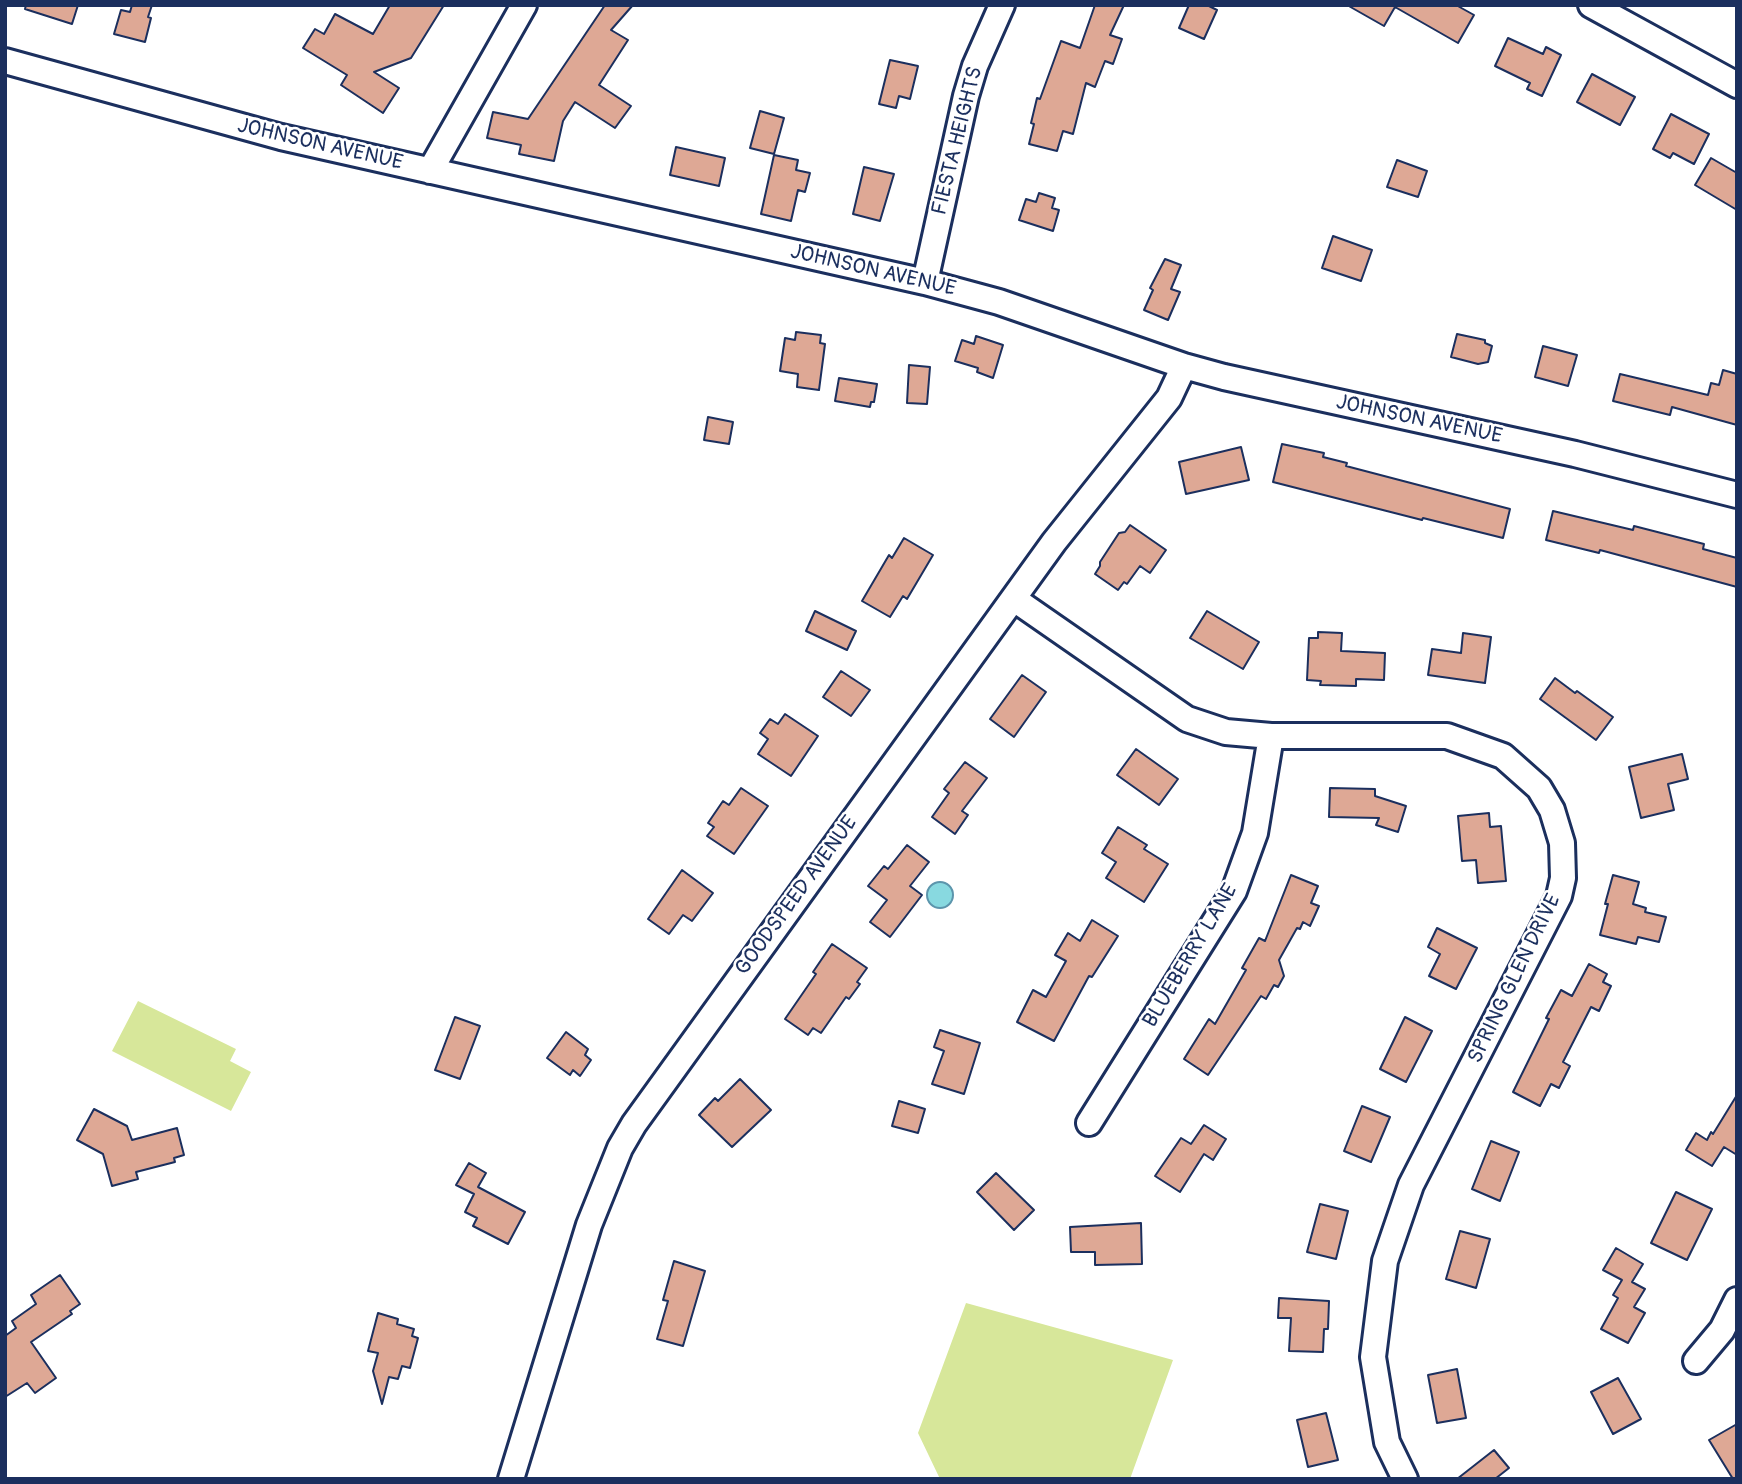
<!DOCTYPE html>
<style>
body{margin:0}
#map{position:relative;width:1742px;height:1484px;overflow:hidden;background:#fff;font-family:Pangolin,sans-serif}
canvas{display:block}
.frame{position:absolute;inset:0;border:7px solid #1b2f5e;pointer-events:none}
</style>
<div id="map">
<canvas width="1742" height="1484"></canvas>
<div class="frame"></div>
</div>
<script>
const ctx = document.querySelector('canvas').getContext('2d');
ctx.lineJoin = 'round';
function fill(path, color) {
  ctx.fillStyle = color;
  ctx.fill(path, 'evenodd');
}
function stroke(path, color, width, dash) {
  ctx.strokeStyle = color;
  ctx.lineWidth = width;
  ctx.lineCap = dash ? 'butt' : 'round';
  ctx.setLineDash(dash || []);
  ctx.stroke(path);
}
function drawText(font, color, halo, rows, align = 'center') {
  ctx.font = font + ' Pangolin,sans-serif';
  ctx.lineWidth = 5;
  ctx.setLineDash([]);
  ctx.textBaseline = 'middle';
  ctx.strokeStyle = halo;
  ctx.fillStyle = color;
  for (const [text, x, y, turn = 0] of rows) {
    ctx.save();
    ctx.translate(x, y);
    ctx.rotate((+turn || 0) * Math.PI / 180);
    ctx.textAlign = isNaN(turn) ? turn : align;
    if (halo) ctx.strokeText(text, 0, 0);
    ctx.fillText(text, 0, 0);
    ctx.restore();
  }
}
fill(new Path2D(`
 M 138,1001 L 236,1049 L 230,1061 L 251,1072 L 231,1111 L 112,1051 Z
 M 966,1303 L 1173,1360 L 1130,1479 L 940,1479 L 918,1433 Z`), '#d7e79a');
const water = new Path2D(`
 M927 895a13 13 0 1 1 26 0a13 13 0 1 1-26 0Z`);
fill(water, '#88d9e0');
stroke(water, '#5c95ac', 2);
const building = new Path2D(`
 M 26,5 L 78,5 L 72,24 L 25,9 Z
 M 132,5 L 152,5 L 148,17 L 151,18 L 145,42 L 114,34 L 121,10 L 130,12 Z
 M 390,5 L 444,5 L 411,58 L 374,72 L 399,88 L 383,113 L 341,85 L 347,75 L 303,48 L 315,29 L 324,34 L 335,14 L 373,34 Z
 M 605,5 L 633,5 L 611,30 L 628,40 L 599,85 L 631,106 L 615,128 L 575,102 L 563,121 L 554,161 L 519,154 L 521,145 L 487,138 L 493,112 L 528,119 Z
 M 1095,5 L 1124,5 L 1110,35 L 1122,39 L 1113,64 L 1105,61 L 1095,87 L 1086,83 L 1073,134 L 1063,131 L 1057,151 L 1029,144 L 1034,124 L 1031,123 L 1037,98 L 1040,99 L 1061,41 L 1080,48 Z
 M 1189,5 L 1207,5 L 1217,10 L 1204,39 L 1179,28 Z
 M 1347,5 L 1456,5 L 1474,15 L 1458,43 L 1395,7 L 1384,26 Z
 M 1508,38 L 1543,54 L 1546,47 L 1561,55 L 1542,96 L 1527,89 L 1530,83 L 1495,66 Z
 M 890,60 L 918,66 L 910,99 L 899,96 L 896,108 L 879,104 Z
 M 1592,74 L 1635,97 L 1620,125 L 1577,102 Z
 M 760,111 L 784,118 L 774,154 L 750,148 Z
 M 1671,114 L 1709,134 L 1694,164 L 1673,153 L 1670,158 L 1653,149 Z
 M 676,147 L 725,158 L 719,186 L 670,175 Z
 M 774,155 L 798,160 L 796,170 L 810,173 L 805,192 L 798,190 L 791,221 L 761,214 Z
 M 1711,158 L 1737,173 L 1737,210 L 1695,185 Z
 M 1397,160 L 1427,171 L 1418,197 L 1387,187 Z
 M 864,167 L 894,174 L 880,221 L 853,214 Z
 M 1039,193 L 1055,198 L 1052,208 L 1059,210 L 1053,231 L 1019,220 L 1026,199 L 1036,202 Z
 M 1333,236 L 1372,250 L 1361,281 L 1322,268 Z
 M 1165,259 L 1181,265 L 1171,289 L 1180,292 L 1168,320 L 1144,310 L 1153,290 L 1150,288 Z
 M 796,332 L 821,335 L 820,343 L 825,344 L 819,390 L 797,387 L 798,374 L 780,371 L 785,338 L 795,340 Z
 M 1457,334 L 1485,340 L 1485,343 L 1492,346 L 1488,362 L 1478,364 L 1451,357 Z
 M 976,336 L 1003,345 L 993,378 L 977,372 L 978,368 L 955,361 L 962,340 L 974,344 Z
 M 1543,346 L 1577,355 L 1568,386 L 1535,377 Z
 M 909,365 L 930,367 L 927,404 L 907,403 Z
 M 1723,370 L 1737,374 L 1737,425 L 1672,407 L 1670,415 L 1613,401 L 1620,374 L 1708,395 L 1711,383 L 1719,385 Z
 M 839,378 L 877,384 L 874,402 L 871,402 L 870,407 L 835,401 Z
 M 708,417 L 733,422 L 729,444 L 704,440 Z
 M 1282,444 L 1324,453 L 1323,457 L 1347,463 L 1346,466 L 1510,509 L 1503,538 L 1423,518 L 1422,520 L 1273,482 Z
 M 1241,447 L 1249,480 L 1186,494 L 1179,462 Z
 M 1553,511 L 1633,530 L 1634,526 L 1704,544 L 1703,549 L 1737,558 L 1737,587 L 1600,550 L 1599,553 L 1546,540 Z
 M 1130,525 L 1166,550 L 1150,573 L 1140,566 L 1127,584 L 1124,582 L 1118,590 L 1095,574 L 1100,566 L 1100,562 L 1119,533 L 1125,532 Z
 M 904,538 L 933,555 L 907,599 L 903,596 L 890,617 L 862,601 L 889,555 L 892,558 Z
 M 815,611 L 856,631 L 847,650 L 806,631 Z
 M 1207,611 L 1259,642 L 1243,669 L 1190,638 Z
 M 1318,632 L 1342,633 L 1341,651 L 1385,653 L 1384,680 L 1356,679 L 1356,686 L 1320,685 L 1321,681 L 1307,680 L 1309,638 L 1318,638 Z
 M 1463,633 L 1491,637 L 1485,683 L 1428,675 L 1432,649 L 1461,653 Z
 M 841,671 L 870,690 L 851,716 L 823,697 Z
 M 1022,675 L 1046,692 L 1014,737 L 990,719 Z
 M 1555,678 L 1575,693 L 1577,691 L 1613,717 L 1596,740 L 1540,699 Z
 M 785,714 L 818,736 L 791,776 L 758,754 L 768,739 L 760,733 L 770,719 L 778,724 Z
 M 1136,749 L 1178,779 L 1159,805 L 1117,775 Z
 M 1682,754 L 1688,779 L 1668,784 L 1674,810 L 1641,818 L 1629,767 Z
 M 965,762 L 987,778 L 962,811 L 968,815 L 955,834 L 932,817 L 949,793 L 944,789 Z
 M 741,788 L 768,806 L 734,854 L 707,836 L 714,827 L 708,823 L 723,801 L 729,805 Z
 M 1330,788 L 1375,789 L 1375,796 L 1406,806 L 1398,832 L 1376,825 L 1379,818 L 1329,817 Z
 M 1489,813 L 1490,827 L 1501,826 L 1506,881 L 1478,883 L 1476,860 L 1462,861 L 1458,816 Z
 M 1118,827 L 1147,845 L 1144,849 L 1168,864 L 1144,902 L 1106,878 L 1116,862 L 1102,853 Z
 M 907,845 L 929,862 L 910,886 L 922,895 L 890,937 L 870,922 L 887,900 L 868,886 L 884,866 L 888,869 Z
 M 682,870 L 713,893 L 692,921 L 683,915 L 669,934 L 648,919 Z
 M 1291,875 L 1318,886 L 1311,903 L 1319,906 L 1310,926 L 1303,922 L 1300,929 L 1297,928 L 1279,960 L 1284,976 L 1278,987 L 1274,985 L 1266,999 L 1261,996 L 1208,1075 L 1184,1059 L 1209,1019 L 1215,1024 L 1246,970 L 1242,968 L 1259,938 L 1265,941 Z
 M 1613,875 L 1639,882 L 1633,904 L 1646,908 L 1645,912 L 1666,917 L 1659,942 L 1638,937 L 1636,944 L 1600,935 L 1608,904 L 1605,904 Z
 M 1092,920 L 1118,936 L 1092,977 L 1089,976 L 1054,1041 L 1017,1022 L 1033,990 L 1046,997 L 1066,961 L 1055,955 L 1068,933 L 1080,941 Z
 M 1437,928 L 1477,948 L 1456,989 L 1429,976 L 1440,954 L 1428,947 Z
 M 832,944 L 867,968 L 857,982 L 860,984 L 849,999 L 846,997 L 821,1033 L 813,1028 L 808,1035 L 785,1019 L 816,974 L 813,972 Z
 M 1589,964 L 1607,974 L 1603,982 L 1611,986 L 1599,1011 L 1591,1007 L 1563,1062 L 1570,1066 L 1559,1088 L 1551,1084 L 1540,1106 L 1513,1092 L 1549,1019 L 1546,1018 L 1561,990 L 1572,996 Z
 M 455,1017 L 480,1026 L 460,1079 L 435,1070 Z
 M 1405,1017 L 1432,1031 L 1406,1082 L 1380,1069 Z
 M 940,1030 L 980,1043 L 964,1094 L 932,1084 L 944,1051 L 934,1047 Z
 M 566,1032 L 588,1049 L 585,1055 L 591,1060 L 580,1076 L 573,1070 L 570,1075 L 547,1058 Z
 M 740,1079 L 771,1110 L 732,1147 L 699,1115 L 715,1098 L 718,1101 Z
 M 1737,1095 L 1737,1155 L 1724,1147 L 1712,1166 L 1686,1150 L 1696,1133 L 1707,1140 L 1711,1132 L 1713,1134 Z
 M 899,1101 L 925,1109 L 918,1133 L 892,1126 Z
 M 1362,1106 L 1390,1117 L 1371,1162 L 1344,1151 Z
 M 94,1109 L 127,1126 L 132,1140 L 177,1128 L 184,1155 L 174,1158 L 175,1162 L 136,1172 L 138,1179 L 112,1186 L 103,1154 L 77,1140 Z
 M 1204,1125 L 1226,1139 L 1213,1160 L 1204,1154 L 1180,1192 L 1155,1176 L 1181,1138 L 1191,1144 Z
 M 1491,1141 L 1519,1152 L 1500,1201 L 1472,1189 Z
 M 469,1163 L 486,1173 L 478,1187 L 525,1212 L 508,1244 L 473,1226 L 477,1218 L 465,1212 L 474,1194 L 456,1185 Z
 M 996,1173 L 1034,1210 L 1014,1230 L 977,1192 Z
 M 1676,1192 L 1712,1209 L 1687,1260 L 1651,1243 Z
 M 1320,1204 L 1348,1211 L 1336,1259 L 1307,1252 Z
 M 1141,1223 L 1142,1264 L 1095,1265 L 1095,1252 L 1071,1252 L 1070,1227 Z
 M 1460,1231 L 1490,1239 L 1476,1288 L 1446,1279 Z
 M 1616,1248 L 1643,1264 L 1632,1282 L 1645,1289 L 1634,1307 L 1645,1313 L 1628,1343 L 1601,1329 L 1618,1298 L 1613,1295 L 1622,1280 L 1603,1270 Z
 M 674,1261 L 705,1271 L 683,1346 L 657,1339 L 668,1301 L 663,1300 Z
 M 60,1275 L 80,1304 L 70,1311 L 72,1314 L 31,1342 L 56,1378 L 35,1393 L 27,1383 L 5,1397 L 5,1336 L 16,1328 L 12,1321 L 36,1304 L 31,1295 Z
 M 1279,1298 L 1329,1301 L 1328,1329 L 1324,1329 L 1323,1352 L 1289,1351 L 1291,1318 L 1278,1318 Z
 M 378,1313 L 398,1319 L 397,1324 L 414,1329 L 412,1336 L 418,1338 L 410,1368 L 402,1366 L 398,1379 L 389,1377 L 382,1404 L 373,1371 L 378,1353 L 368,1351 Z
 M 1457,1369 L 1466,1418 L 1437,1423 L 1428,1375 Z
 M 1618,1378 L 1641,1419 L 1613,1434 L 1591,1392 Z
 M 1326,1413 L 1338,1460 L 1308,1467 L 1297,1420 Z
 M 1737,1424 L 1737,1479 L 1733,1479 L 1709,1440 Z
 M 1494,1450 L 1509,1468 L 1495,1479 L 1457,1479 Z`);
fill(building, '#dea895');
stroke(building, '#1b2f5e', 2);
const minor = new Path2D(`
 M 1591,5 L 1737,85
 M 5,61 L 281,137 L 925,282 L 999,302 L 1184,366 L 1224,377 L 1575,454 L 1737,495
 M 430,171 L 524,5
 M 925,282 L 966,96 L 975,66 L 1002,5
 M 1014,599 L 1187,719 L 1226,732 L 1271,736 L 1447,736 L 1503,756 L 1539,788 L 1552,810 L 1562,843 L 1563,878 L 1559,896 L 1411,1185 L 1385,1261 L 1373,1357 L 1387,1442 L 1405,1479
 M 1089,1123 L 1234,891 L 1255,833 L 1271,736
 M 1696,1361 L 1722,1330 L 1737,1300
 M 511,1479 L 589,1225 L 620,1148 L 634,1124 L 1054,542 L 1169,398 L 1184,366`);
stroke(minor, '#1b2f5e', 30);
stroke(minor, '#fff', 24);
drawText('21px', '#1b2f5e', '#fff', [
 ["FIESTA HEIGHTS",958,141,-76],
 ["JOHNSON AVENUE",320,145,13],
 ["JOHNSON AVENUE",873,271,13],
 ["JOHNSON AVENUE",1419,420,12],
 ["GOODSPEED AVENUE",797,896,-54],
 ["BLUEBERRY LANE",1191,956,-59],
 ["SPRING GLEN DRIVE",1515,979,-64]
]);
</script>
